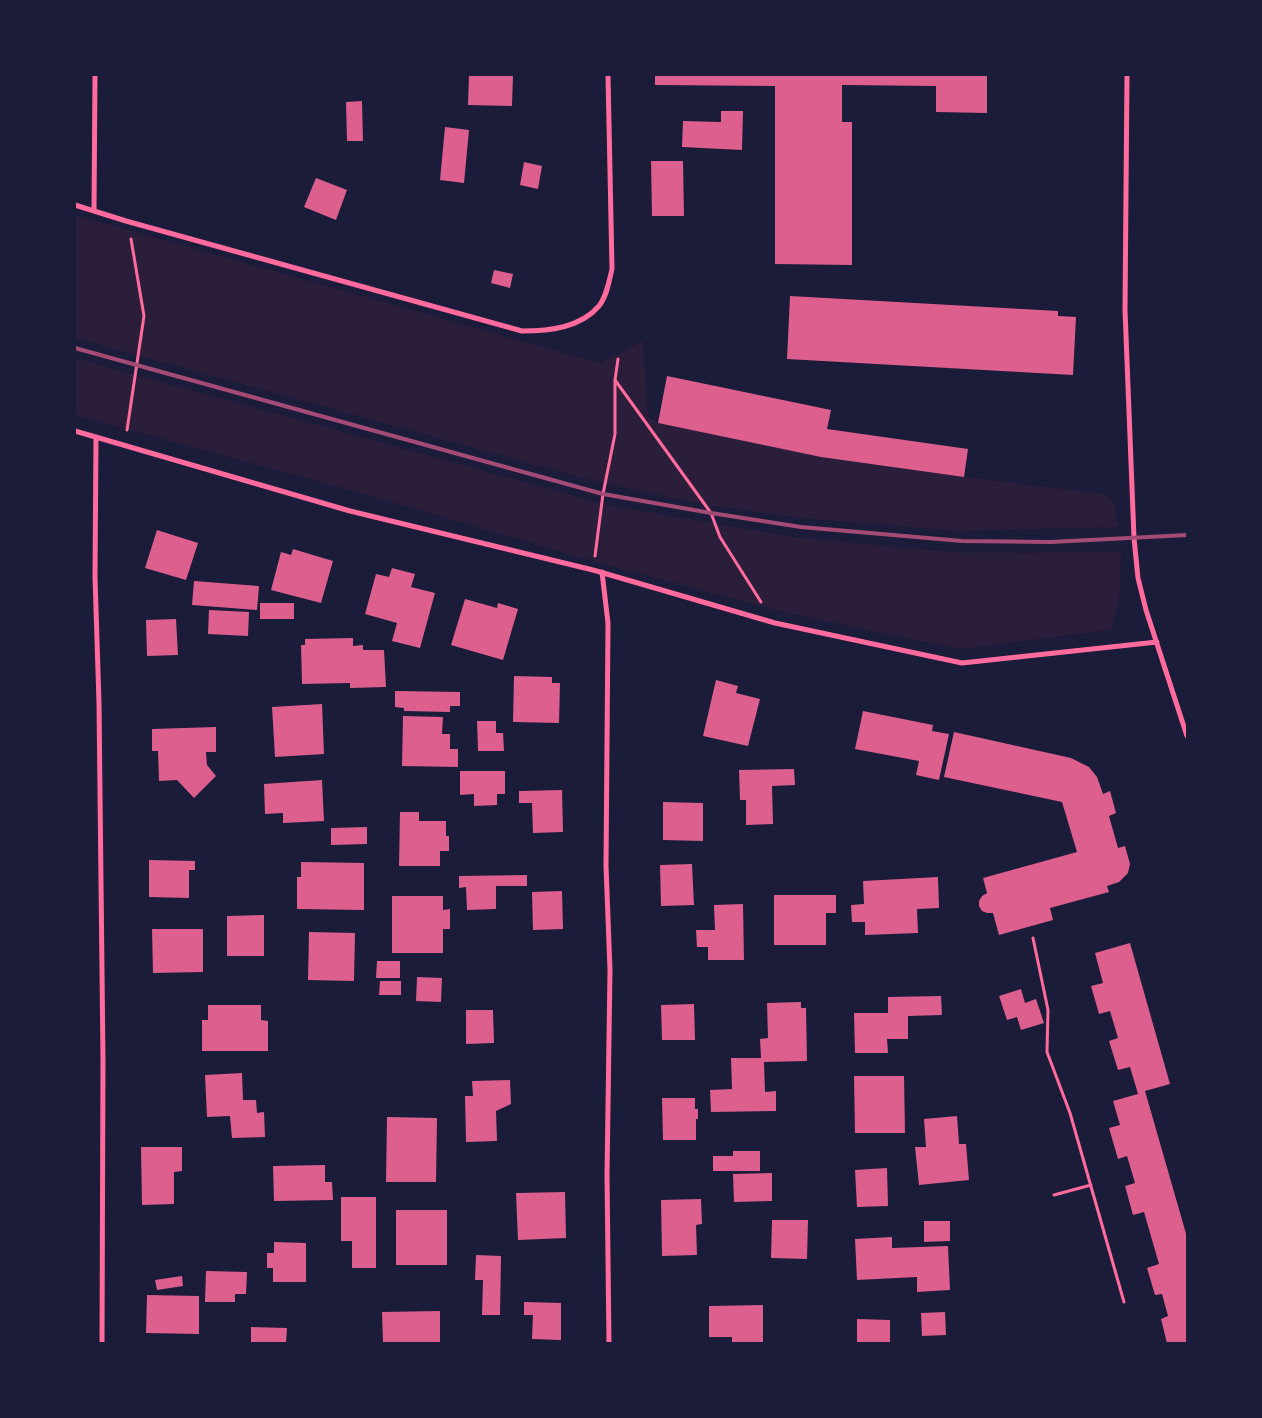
<!DOCTYPE html>
<style>
body{margin:0}
#map{position:relative;width:1262px;height:1418px;overflow:hidden;background:#1b1b3a;font-family:"Varela Round",sans-serif}
canvas{display:block}
.frame{position:absolute;inset:0;border:76px solid #1b1b3a;pointer-events:none}
</style>
<div id="map">
<canvas width="1262" height="1418"></canvas>
<div class="frame"></div>
</div>
<script>
const ctx = document.querySelector('canvas').getContext('2d');
ctx.lineJoin = 'round';
function fill(path, color) {
  ctx.fillStyle = color;
  ctx.fill(path, 'evenodd');
}
function stroke(path, color, width, dash) {
  ctx.strokeStyle = color;
  ctx.lineWidth = width;
  ctx.lineCap = dash ? 'butt' : 'round';
  ctx.setLineDash(dash || []);
  ctx.stroke(path);
}
fill(new Path2D(`
 M 75,215 L 600,363 L 643,341 L 648,417 L 658,423 L 821,457 L 964,477 L 1105,494 L 1114,503 L 1118,527 L 957,531 L 801,518 L 696,503 L 590,480 L 75,338 Z
 M 75,358 L 608,505 L 801,538 L 963,553 L 1121,552 L 1119,605 L 1111,630 L 960,649 L 787,613 L 600,563 L 364,494 L 75,415 Z`), '#2a1e3b');
fill(new Path2D(`
 M 469,75 L 513,75 L 512,106 L 468,105 Z
 M 655,75 L 987,75 L 987,113 L 936,112 L 936,86 L 842,85 L 842,122 L 852,122 L 852,265 L 775,264 L 775,86 L 655,85 Z
 M 362,101 L 363,141 L 347,141 L 346,102 Z
 M 721,111 L 743,111 L 742,150 L 682,147 L 683,121 L 721,122 Z
 M 445,127 L 469,130 L 464,183 L 440,180 Z
 M 651,161 L 683,161 L 684,216 L 652,216 Z
 M 524,162 L 542,166 L 538,189 L 520,185 Z
 M 316,178 L 347,190 L 336,220 L 304,207 Z
 M 494,270 L 513,274 L 510,288 L 491,283 Z
 M 790,296 L 1058,311 L 1058,316 L 1076,317 L 1073,375 L 787,359 Z
 M 667,376 L 831,410 L 827,429 L 968,449 L 964,477 L 821,457 L 658,423 Z
 M 157,530 L 198,543 L 186,580 L 145,568 Z
 M 293,549 L 333,561 L 321,603 L 271,590 L 281,552 L 291,555 Z
 M 392,568 L 415,574 L 411,587 L 435,593 L 420,648 L 392,641 L 397,623 L 365,614 L 376,574 L 389,577 Z
 M 194,581 L 259,586 L 257,610 L 192,605 Z
 M 465,599 L 497,608 L 498,603 L 518,609 L 503,660 L 451,645 Z
 M 260,603 L 294,603 L 294,619 L 260,619 Z
 M 209,610 L 249,612 L 248,636 L 208,634 Z
 M 176,619 L 178,655 L 147,656 L 146,620 Z
 M 353,638 L 353,646 L 363,645 L 363,650 L 384,650 L 386,687 L 350,688 L 350,683 L 302,684 L 301,645 L 305,645 L 305,639 Z
 M 514,676 L 552,677 L 552,683 L 560,683 L 559,723 L 513,722 Z
 M 716,680 L 738,686 L 736,693 L 760,699 L 748,746 L 703,736 Z
 M 395,691 L 460,692 L 460,706 L 450,706 L 450,712 L 404,711 L 404,708 L 395,707 Z
 M 322,704 L 324,754 L 275,757 L 272,707 Z
 M 863,711 L 933,725 L 932,731 L 949,734 L 939,780 L 916,775 L 919,761 L 855,749 Z
 M 403,716 L 443,717 L 442,734 L 450,734 L 450,749 L 458,749 L 458,767 L 402,766 Z
 M 477,721 L 496,721 L 496,733 L 503,733 L 504,751 L 478,751 Z
 M 216,727 L 216,752 L 206,752 L 207,765 L 216,776 L 194,798 L 177,780 L 159,781 L 158,751 L 152,751 L 152,729 Z
 M 954,732 L 1071,758 L 1089,767 L 1097,777 L 1103,794 L 1110,791 L 1116,813 L 1109,816 L 1118,848 L 1125,846 L 1130,864 L 1128,873 L 1119,882 L 1107,886 L 1109,892 L 1050,908 L 1053,920 L 999,935 L 993,913 L 987,913 L 982,911 L 979,906 L 979,901 L 982,896 L 987,893 L 983,878 L 1077,852 L 1062,802 L 944,777 Z
 M 794,769 L 795,785 L 772,786 L 773,824 L 746,825 L 746,800 L 740,800 L 739,770 Z
 M 460,771 L 505,771 L 505,794 L 497,794 L 497,805 L 474,806 L 474,794 L 460,795 Z
 M 322,780 L 324,821 L 283,823 L 283,813 L 265,814 L 264,784 Z
 M 562,790 L 563,832 L 533,833 L 532,803 L 519,803 L 519,791 Z
 M 663,802 L 703,803 L 703,841 L 663,840 Z
 M 400,812 L 419,812 L 419,821 L 446,821 L 446,836 L 449,836 L 449,851 L 440,851 L 440,866 L 399,866 Z
 M 367,827 L 367,844 L 331,845 L 331,828 Z
 M 149,860 L 195,861 L 195,870 L 189,870 L 189,898 L 149,897 Z
 M 301,862 L 364,863 L 364,910 L 297,909 L 297,877 L 301,877 Z
 M 692,864 L 694,905 L 661,906 L 660,865 Z
 M 527,875 L 527,886 L 496,886 L 496,909 L 467,910 L 466,887 L 459,888 L 459,876 Z
 M 938,877 L 939,908 L 917,909 L 918,933 L 865,935 L 865,922 L 852,922 L 851,905 L 864,904 L 863,881 Z
 M 562,891 L 563,929 L 533,930 L 532,892 Z
 M 774,895 L 836,895 L 836,913 L 826,913 L 826,945 L 774,945 Z
 M 392,896 L 443,896 L 443,910 L 450,909 L 450,929 L 443,929 L 443,953 L 392,953 Z
 M 743,904 L 744,960 L 708,960 L 708,947 L 697,947 L 696,930 L 715,930 L 714,905 Z
 M 264,915 L 264,956 L 227,956 L 227,916 Z
 M 152,929 L 203,929 L 203,972 L 153,973 Z
 M 309,932 L 355,933 L 354,981 L 308,980 Z
 M 1130,943 L 1170,1084 L 1145,1091 L 1187,1237 L 1187,1343 L 1167,1343 L 1161,1319 L 1168,1316 L 1162,1294 L 1155,1295 L 1147,1268 L 1159,1264 L 1144,1212 L 1133,1215 L 1125,1186 L 1135,1183 L 1127,1156 L 1118,1159 L 1109,1128 L 1120,1125 L 1113,1101 L 1138,1094 L 1130,1067 L 1118,1070 L 1109,1041 L 1118,1038 L 1110,1011 L 1099,1014 L 1091,986 L 1103,983 L 1095,953 Z
 M 377,961 L 400,961 L 400,978 L 376,978 Z
 M 417,977 L 442,978 L 441,1002 L 416,1001 Z
 M 380,981 L 401,981 L 401,995 L 379,995 Z
 M 1021,989 L 1025,1003 L 1036,999 L 1044,1023 L 1021,1030 L 1017,1017 L 1007,1020 L 999,996 Z
 M 941,996 L 942,1015 L 908,1016 L 908,1039 L 887,1039 L 888,1053 L 855,1053 L 854,1013 L 888,1013 L 888,997 Z
 M 801,1002 L 801,1008 L 806,1008 L 807,1061 L 764,1062 L 765,1092 L 776,1091 L 776,1111 L 711,1112 L 710,1090 L 732,1089 L 731,1058 L 761,1058 L 760,1039 L 768,1038 L 767,1003 Z
 M 694,1004 L 695,1040 L 662,1040 L 661,1005 Z
 M 208,1005 L 261,1005 L 261,1020 L 268,1021 L 268,1051 L 202,1051 L 202,1020 L 208,1020 Z
 M 466,1010 L 493,1010 L 494,1043 L 466,1044 Z
 M 242,1073 L 243,1100 L 256,1100 L 257,1113 L 264,1112 L 265,1137 L 232,1138 L 230,1116 L 207,1117 L 205,1075 Z
 M 854,1076 L 904,1076 L 905,1133 L 855,1133 Z
 M 510,1080 L 511,1104 L 496,1111 L 497,1141 L 466,1142 L 465,1096 L 473,1096 L 472,1081 Z
 M 662,1098 L 695,1098 L 695,1109 L 698,1109 L 698,1119 L 696,1119 L 696,1140 L 663,1140 Z
 M 957,1116 L 959,1144 L 966,1144 L 969,1180 L 919,1185 L 915,1147 L 926,1147 L 924,1119 Z
 M 387,1117 L 437,1118 L 436,1182 L 386,1182 Z
 M 141,1147 L 182,1147 L 182,1171 L 174,1172 L 174,1204 L 142,1205 Z
 M 733,1151 L 760,1151 L 760,1171 L 713,1171 L 713,1156 L 733,1156 Z
 M 325,1165 L 325,1182 L 332,1182 L 333,1200 L 274,1201 L 273,1166 Z
 M 887,1168 L 888,1206 L 857,1207 L 855,1170 Z
 M 772,1173 L 772,1201 L 734,1202 L 733,1174 Z
 M 565,1192 L 566,1238 L 518,1240 L 516,1193 Z
 M 341,1197 L 376,1197 L 376,1268 L 352,1268 L 352,1241 L 341,1241 Z
 M 701,1199 L 702,1224 L 696,1225 L 697,1255 L 662,1256 L 661,1200 Z
 M 396,1210 L 447,1210 L 447,1265 L 396,1265 Z
 M 772,1220 L 808,1220 L 807,1259 L 771,1258 Z
 M 924,1221 L 950,1221 L 950,1241 L 924,1242 Z
 M 892,1237 L 892,1248 L 948,1246 L 950,1290 L 917,1292 L 917,1277 L 857,1280 L 855,1239 Z
 M 274,1242 L 306,1243 L 306,1282 L 273,1282 L 273,1268 L 267,1268 L 267,1253 L 274,1253 Z
 M 476,1255 L 501,1256 L 500,1315 L 482,1315 L 483,1280 L 475,1280 Z
 M 206,1271 L 247,1272 L 246,1294 L 235,1294 L 235,1302 L 205,1302 Z
 M 182,1276 L 183,1286 L 157,1290 L 155,1280 Z
 M 147,1295 L 199,1296 L 199,1334 L 146,1333 Z
 M 524,1302 L 561,1303 L 561,1340 L 532,1339 L 533,1315 L 524,1315 Z
 M 763,1305 L 763,1343 L 732,1343 L 732,1337 L 709,1337 L 709,1306 Z
 M 440,1311 L 440,1343 L 383,1343 L 382,1312 Z
 M 945,1312 L 946,1335 L 922,1336 L 921,1313 Z
 M 857,1319 L 890,1320 L 890,1343 L 857,1343 Z
 M 251,1327 L 287,1328 L 286,1343 L 251,1343 Z`), '#dd5f8e');
stroke(new Path2D(`
 M 615,380 L 711,513 L 720,537 L 761,602
 M 127,430 L 144,316 L 131,239
 M 595,556 L 603,494 L 615,434 L 615,380 L 618,359
 M 1033,938 L 1048,1010 L 1047,1052 L 1070,1113 L 1124,1302
 M 1054,1195 L 1091,1185`), '#ff6b9d', 3);
stroke(new Path2D(`
 M 1127,75 L 1125,310 L 1134,538 L 1138,578 L 1146,610 L 1187,736
 M 75,205 L 126,221 L 522,331 C 549,331 580,328 599,306 C 607,296 609,281 612,269 L 608,75
 M 94,211 L 95,75
 M 75,431 L 350,511 L 593,570 L 775,623 L 962,663 L 1157,642
 M 96,437 L 95,577 L 99,703 L 103,1060 L 102,1343
 M 602,572 L 608,623 L 606,866 L 610,970 L 607,1175 L 609,1343`), '#ff6b9d', 5);
stroke(new Path2D(`
 M 75,348 L 603,494 L 711,513 L 801,527 L 962,541 L 1051,542 L 1187,535`), '#a44b75', 4);
</script>
